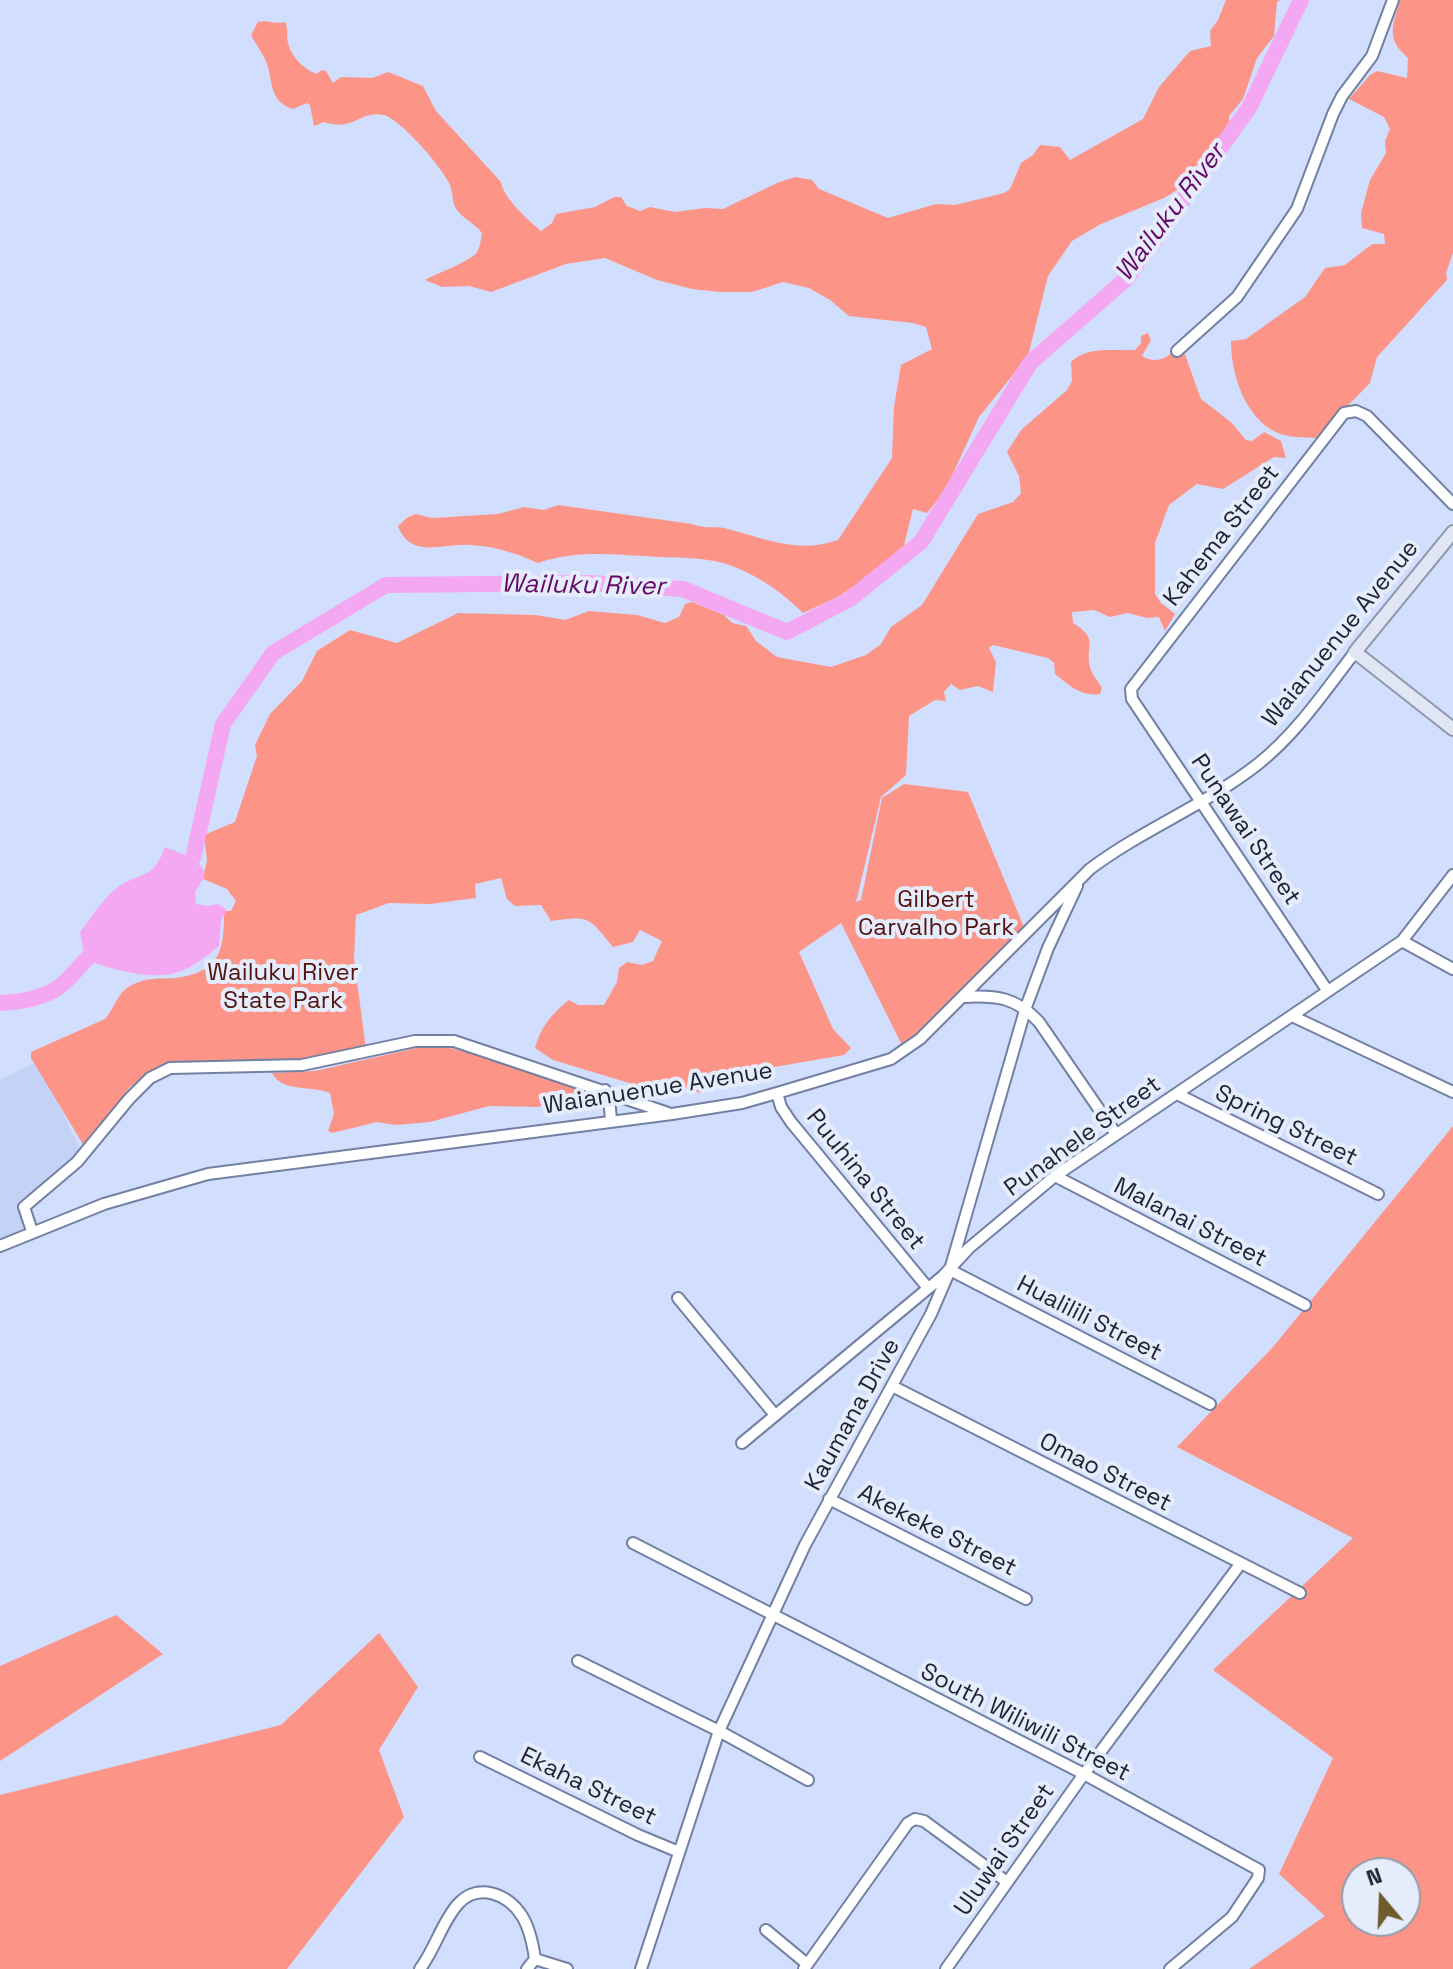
<!DOCTYPE html>
<style>
body{margin:0}
#map{position:relative;width:1453px;height:1969px;overflow:hidden;background:#d2defd;font-family:"Space Grotesk",sans-serif}
canvas{display:block}
.north{position:absolute;left:1341px;top:1857px;width:80px;height:80px;box-sizing:border-box;background:#e5ecfb;border:2px solid #959cab;border-radius:50%;rotate:341deg;font-size:22px;font-weight:700;line-height:32px;text-align:center;color:#1e2332}
.north::after{content:'';display:block;margin:auto;width:28px;height:36px;background:#705c2b;clip-path:polygon(50% 0,100% 100%,50% 72%,0 100%)}
</style>
<div id="map">
<canvas width="1453" height="1969"></canvas>
<div class="north">N</div>
</div>
<script>
const ctx = document.querySelector('canvas').getContext('2d');
ctx.lineJoin = 'round';
function fill(path, color) {
  ctx.fillStyle = color;
  ctx.fill(path, 'evenodd');
}
function stroke(path, color, width, dash) {
  ctx.strokeStyle = color;
  ctx.lineWidth = width;
  ctx.lineCap = dash ? 'butt' : 'round';
  ctx.setLineDash(dash || []);
  ctx.stroke(path);
}
function drawText(font, color, halo, rows, align = 'center') {
  ctx.font = font + ' "Space Grotesk",sans-serif';
  ctx.lineWidth = 8;
  ctx.setLineDash([]);
  ctx.textBaseline = 'middle';
  ctx.strokeStyle = halo;
  ctx.fillStyle = color;
  for (const [text, x, y, turn = 0] of rows) {
    ctx.save();
    ctx.translate(x, y);
    ctx.rotate((+turn || 0) * Math.PI / 180);
    ctx.textAlign = isNaN(turn) ? turn : align;
    if (halo) ctx.strokeText(text, 0, 0);
    ctx.fillText(text, 0, 0);
    ctx.restore();
  }
}
fill(new Path2D(`
 M 38,1061 L 81,1151 L 17,1205 L 25,1228 L 0,1239 L 0,1080 Z`), '#c4d2f6');
fill(new Path2D(`
 M 1226,0 L 1280,0 L 1277,2 L 1274,36 L 1257,58 L 1243,99 L 1229,116 L 1229,127 L 1207,159 L 1185,185 L 1164,198 L 1101,224 L 1072,241 L 1048,276 L 1028,356 L 979,417 L 945,491 L 927,513 L 913,509 L 903,549 L 897,556 L 838,597 L 803,613 C 783,593 759,576 732,566 C 709,557 683,558 659,557 C 617,555 578,549 538,563 C 516,553 494,546 470,545 C 443,543 411,560 398,526 L 408,517 L 416,514 L 432,518 L 498,514 L 524,507 L 544,510 L 558,505 L 692,524 C 708,530 715,525 728,529 C 766,539 799,554 838,540 L 892,458 L 894,407 L 901,365 L 932,349 L 926,327 L 913,323 L 849,316 L 830,300 L 809,288 L 783,282 L 752,292 L 719,292 L 692,289 L 657,280 L 605,258 L 566,264 L 491,292 L 469,286 L 442,287 L 425,280 C 437,273 470,262 477,252 C 480,247 481,239 482,233 C 475,223 461,218 455,207 C 452,200 453,190 449,183 C 442,167 400,119 384,115 C 359,110 355,132 324,122 L 314,126 L 310,105 L 307,103 L 293,109 C 267,101 274,78 265,59 C 261,51 255,43 251,35 L 258,22 C 267,19 275,25 285,22 C 289,30 286,35 288,43 C 292,58 303,68 316,74 L 322,70 L 326,71 L 333,83 L 341,77 L 372,78 L 388,72 L 423,86 L 436,111 L 501,182 C 504,199 528,220 541,231 L 552,223 L 556,214 L 595,207 L 614,197 L 621,197 L 627,206 L 640,211 L 650,207 L 675,212 L 705,208 L 723,209 L 777,183 L 795,177 L 812,180 L 819,189 L 888,218 L 936,204 L 955,205 L 1004,193 L 1010,189 L 1021,163 L 1033,155 L 1040,145 L 1060,147 L 1070,160 L 1143,119 L 1159,87 L 1190,51 L 1211,46 L 1210,31 L 1218,20 Z
 M 1400,0 L 1453,0 L 1453,253 L 1446,273 L 1447,280 L 1377,357 L 1370,383 L 1316,438 C 1305,437 1289,438 1278,433 C 1245,419 1231,374 1231,341 L 1246,339 L 1305,297 L 1325,268 L 1345,265 L 1372,244 L 1385,244 L 1384,234 L 1362,228 L 1361,213 L 1370,180 L 1386,153 L 1385,141 L 1390,129 L 1384,117 L 1349,99 L 1370,75 L 1377,71 L 1407,78 L 1408,58 C 1385,38 1393,26 1400,0 Z
 M 1148,333 L 1151,340 L 1142,356 C 1155,364 1166,359 1176,349 L 1183,349 L 1201,399 L 1232,423 L 1246,440 L 1252,441 L 1264,432 L 1281,441 L 1286,458 L 1274,457 L 1223,489 L 1197,484 L 1169,505 L 1155,543 L 1155,594 L 1161,603 L 1175,614 L 1165,631 L 1159,617 L 1147,618 L 1128,613 L 1110,617 L 1094,610 L 1072,612 L 1073,623 C 1101,639 1083,648 1091,670 C 1093,676 1099,682 1102,688 L 1100,694 C 1081,697 1069,685 1055,674 L 1054,663 L 1048,658 L 993,645 L 989,648 L 996,662 L 993,692 L 978,686 L 960,690 L 951,684 L 944,692 L 946,701 L 935,700 L 909,716 L 906,775 L 881,797 L 856,902 L 861,900 L 882,798 L 904,784 L 968,792 L 1026,932 L 905,1051 L 841,923 L 799,952 L 833,1029 L 851,1048 L 844,1055 L 734,1074 L 700,1093 L 683,1087 L 659,1092 L 553,1060 L 535,1048 C 540,1028 552,1013 569,1000 L 578,1005 L 604,1005 L 617,982 L 619,968 L 627,962 L 642,965 L 653,961 L 662,941 L 640,930 L 633,942 L 613,947 C 589,918 591,915 551,921 L 541,905 L 515,906 L 507,899 L 501,878 L 475,884 L 476,898 L 430,904 L 389,903 L 356,915 L 354,959 L 366,1049 L 301,1061 L 181,1061 L 152,1070 L 129,1088 L 84,1146 L 31,1058 L 31,1052 L 105,1019 C 115,1008 117,992 132,985 C 146,977 160,979 175,978 C 221,972 224,950 224,911 L 231,911 L 236,901 L 227,889 L 203,879 L 207,860 L 204,835 L 235,822 L 257,756 L 255,745 L 270,714 L 302,681 L 317,651 L 350,630 L 397,643 L 458,613 L 536,615 L 565,620 L 589,611 L 637,615 L 665,623 L 679,617 L 685,604 L 692,602 L 724,615 L 732,623 L 746,626 L 756,641 L 777,657 L 831,667 L 866,655 L 881,644 L 891,627 L 922,605 L 978,514 L 1013,502 L 1021,493 L 1019,476 L 1007,452 L 1021,430 L 1067,390 L 1072,381 L 1071,362 C 1086,346 1114,351 1135,350 L 1141,343 L 1141,336 Z
 M 434,1044 L 520,1066 L 587,1091 L 585,1098 L 564,1107 L 549,1104 L 538,1107 L 489,1106 L 430,1122 L 396,1125 L 377,1122 L 332,1133 L 328,1131 L 334,1114 L 330,1093 C 312,1085 282,1093 272,1073 L 315,1071 Z
 M 1453,1126 L 1453,1969 L 1249,1969 L 1325,1916 L 1279,1874 L 1333,1758 L 1213,1670 L 1353,1538 L 1177,1447 L 1273,1347 ZM 1357,1873 L 1405,1873 L 1405,1921 L 1357,1921 Z
 M 116,1615 L 163,1654 L 0,1761 L 0,1666 Z
 M 379,1633 L 418,1687 L 379,1750 L 404,1817 L 287,1969 L 0,1969 L 0,1795 L 281,1725 Z`), '#fc9488');
fill(new Path2D(`
 M 165,847 L 193,858 L 204,870 L 203,879 L 195,892 L 196,904 L 208,906 L 218,904 L 227,910 L 221,920 L 219,946 C 206,956 192,969 175,973 C 150,980 116,970 92,962 L 83,949 L 80,932 C 91,918 104,897 118,887 C 142,871 153,880 165,847 Z`), '#f4a8f1');
stroke(new Path2D(`
 M 181,872 L 193,858 L 223,724 L 273,653 L 386,585 L 589,583 L 683,589 L 787,632 L 850,599 L 921,542 L 1030,363 L 1126,279 L 1249,108 L 1301,0
 M 0,1003 C 22,1002 48,998 65,982 C 81,967 88,954 106,942`), '#f4a8f1', 16);
const minor = new Path2D(`
 M 1177,351 L 1237,297 L 1297,209 L 1333,114 L 1342,96 L 1372,56 L 1393,0
 M 1402,941 L 1453,969
 M 1327,990 L 1132,699 L 1131,689 L 1344,413 L 1356,411 L 1367,416 L 1453,504
 M 963,997 C 996,995 1016,997 1039,1022 L 1116,1134
 M 1292,1016 L 1453,1092
 M 605,1090 L 609,1098 L 611,1120
 M 777,1093 L 781,1107 L 791,1122 L 928,1288
 M 1177,1094 L 1378,1194
 M 1055,1176 L 1305,1305
 M 32,1231 L 24,1207 L 77,1162 L 129,1099 L 150,1078 L 170,1068 L 302,1065 L 415,1041 L 454,1041 L 668,1113
 M 0,1246 L 104,1204 L 208,1174 L 672,1114 L 742,1103 L 777,1093 L 891,1059 L 920,1039 L 1090,869 C 1143,829 1206,805 1258,764 C 1297,733 1325,691 1355,652
 M 950,1270 L 1210,1404
 M 678,1298 L 775,1415
 M 892,1386 L 1300,1593
 M 742,1443 L 943,1276 L 969,1248 L 1055,1176 L 1402,941 L 1453,875
 M 829,1499 L 1026,1599
 M 633,1543 L 1084,1774 L 1259,1870 L 1258,1878 L 1232,1917 L 1170,1969
 M 578,1661 L 719,1731 L 808,1780
 M 480,1757 L 638,1835 L 679,1852
 M 766,1930 L 807,1964
 M 420,1969 C 435,1949 442,1922 458,1904 C 478,1882 508,1894 522,1916 C 530,1929 533,1945 535,1959 L 567,1969
 M 527,1969 L 535,1959
 M 641,1969 L 719,1731 L 805,1545 L 931,1314 L 950,1270 L 1026,1007 L 1048,948 L 1077,886
 M 804,1969 L 908,1823 L 915,1819 L 924,1821 L 1007,1882
 M 946,1969 L 1084,1774 L 1241,1563`);
const major = new Path2D(`
 M 1453,532 L 1355,652 L 1453,729`);
stroke(minor, '#7280a3', 14);
stroke(major, '#8e97ac', 16);
stroke(minor, '#fff', 10);
stroke(major, '#e0e6f4', 12);
drawText('24px', '#1e2332', '#e5ecfb', [
 ["Kahema Street",1222,536,-52],
 ["Waianuenue Avenue",1341,634,-51],
 ["Punawai Street",1245,830,56],
 ["Waianuenue Avenue",658,1089,-9],
 ["Spring Street",1286,1126,26],
 ["Punahele Street",1083,1137,-36],
 ["Puuhina Street",865,1180,51],
 ["Malanai Street",1190,1223,27],
 ["Hualilili Street",1089,1319,27],
 ["Kaumana Drive",853,1415,-61],
 ["Omao Street",1105,1473,27],
 ["Akekeke Street",937,1531,27],
 ["South Wiliwili Street",1025,1723,27],
 ["Ekaha Street",588,1787,26],
 ["Uluwai Street",1005,1850,-55]
]);
drawText('24px', '#53130f', '#e5ecfb', [
 ["Gilbert",936,900],
 ["Carvalho Park",936,928],
 ["Wailuku River",283,973],
 ["State Park",283,1001]
]);
drawText('italic 26px', '#670a67', '#e5ecfb', [
 ["Wailuku River",1171,213,-53],
 ["Wailuku River",583,586,1]
]);
</script>
